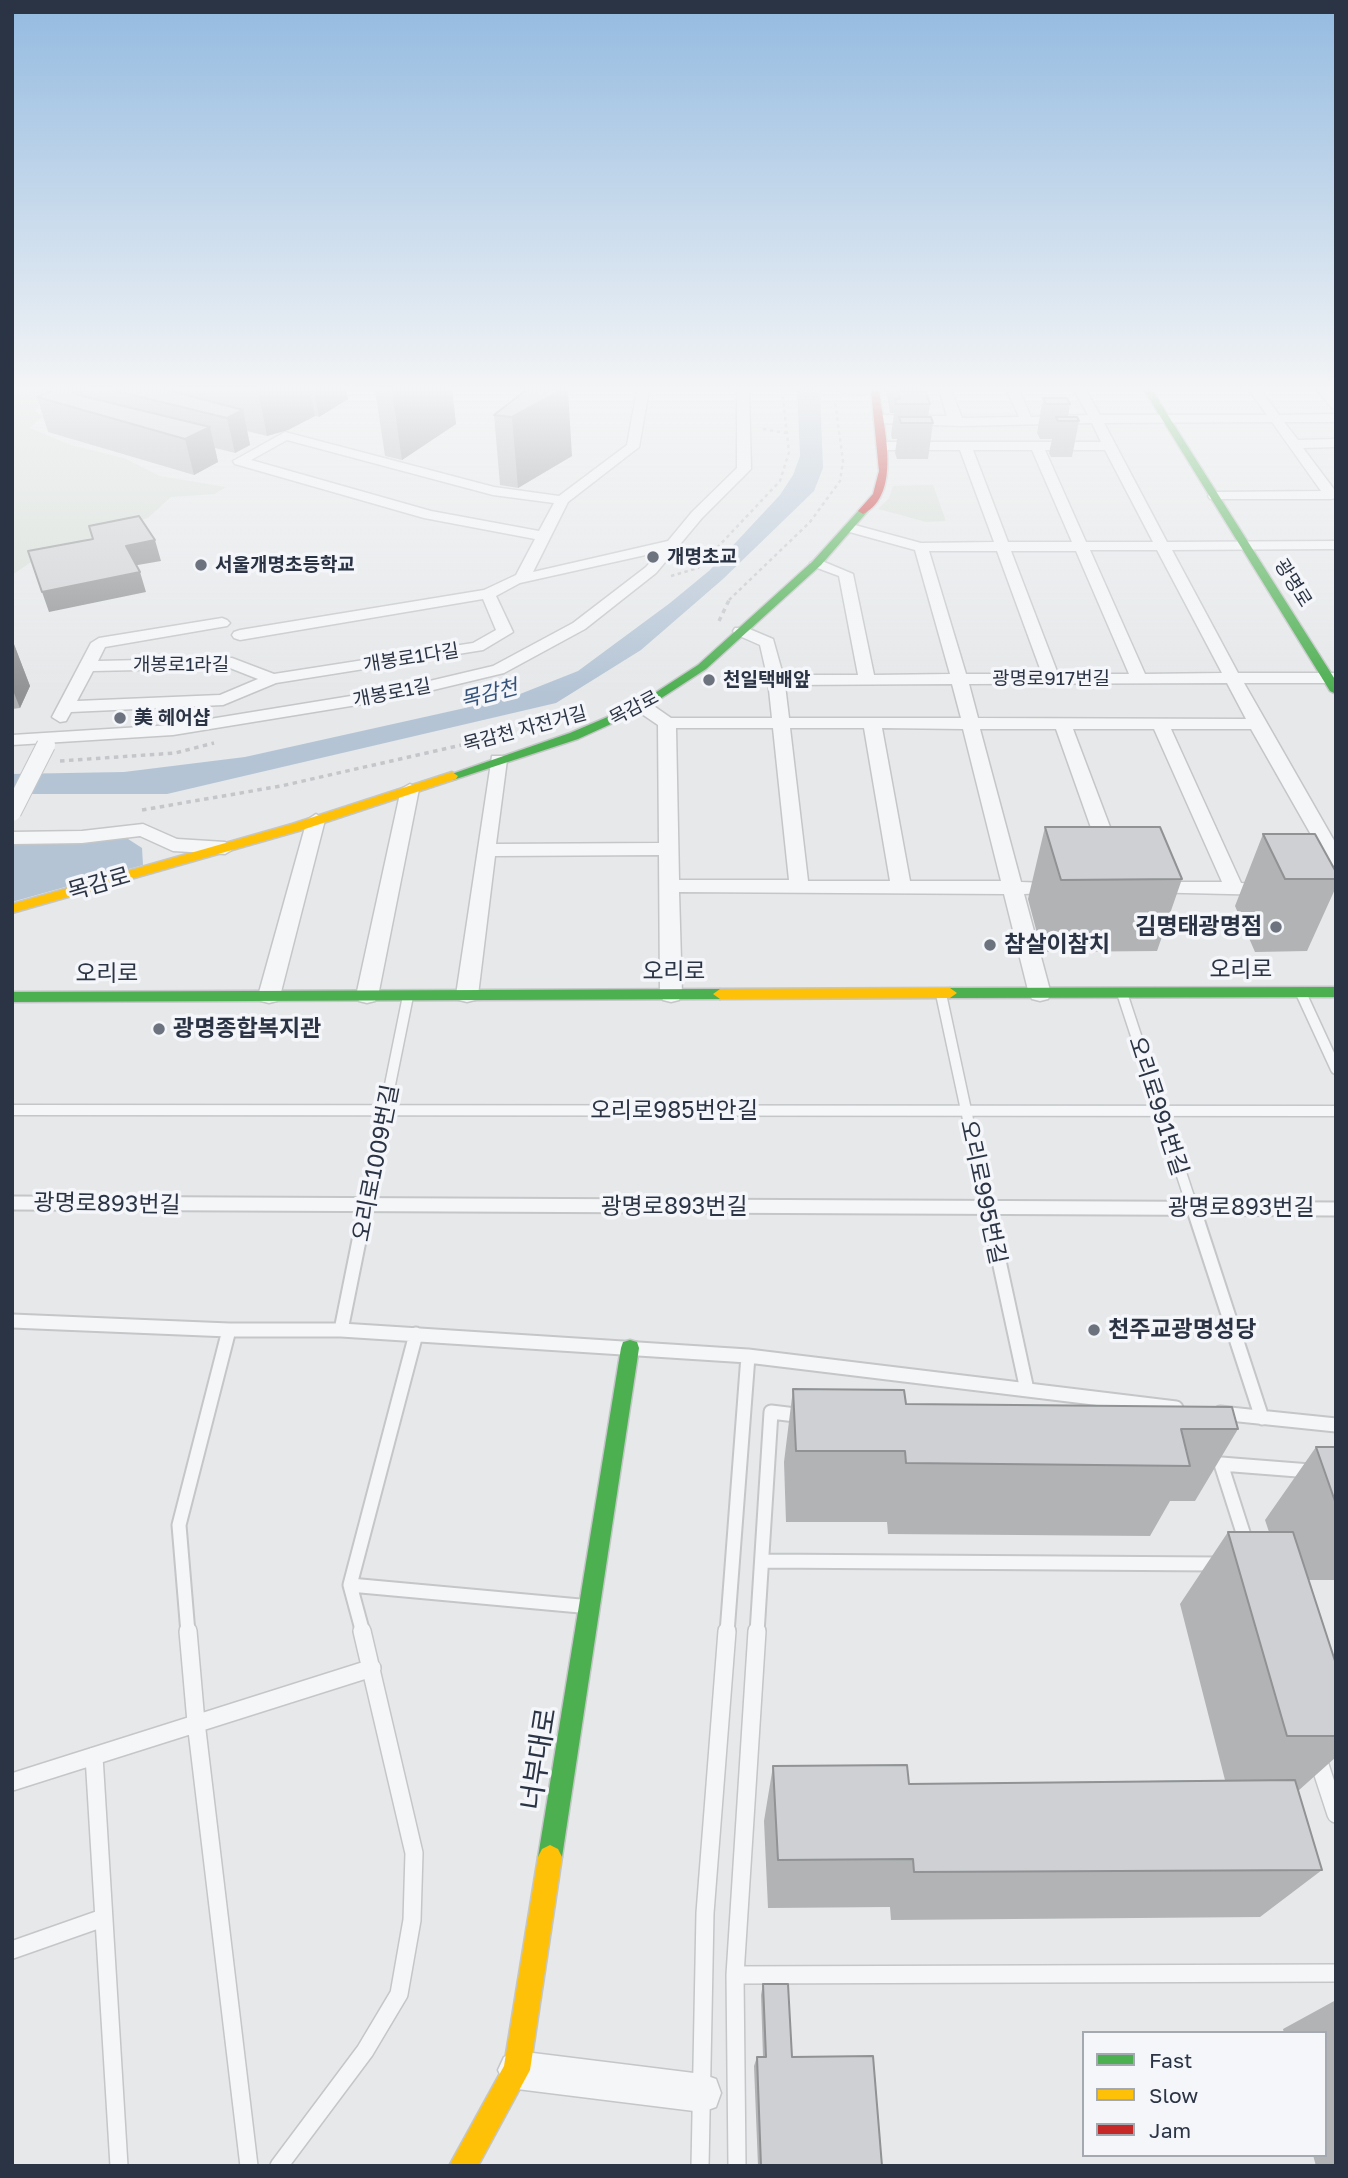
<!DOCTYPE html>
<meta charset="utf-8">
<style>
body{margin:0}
#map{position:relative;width:1348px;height:2178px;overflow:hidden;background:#e6e8ea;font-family:"Golos Text",sans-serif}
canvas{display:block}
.frame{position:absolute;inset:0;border:14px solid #2b3445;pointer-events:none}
.legend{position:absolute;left:1082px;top:2031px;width:245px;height:126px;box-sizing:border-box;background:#f4f6f9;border:2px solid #a4a8b1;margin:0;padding:9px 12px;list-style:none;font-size:21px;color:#2b3445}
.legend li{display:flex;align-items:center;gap:14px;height:35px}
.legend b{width:35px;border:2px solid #a4a8b1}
</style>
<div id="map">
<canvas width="1348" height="2178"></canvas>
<div class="frame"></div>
<ul class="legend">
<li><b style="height:9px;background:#4caf50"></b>Fast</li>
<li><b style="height:9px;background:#ffc107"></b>Slow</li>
<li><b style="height:9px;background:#c62828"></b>Jam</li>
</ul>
</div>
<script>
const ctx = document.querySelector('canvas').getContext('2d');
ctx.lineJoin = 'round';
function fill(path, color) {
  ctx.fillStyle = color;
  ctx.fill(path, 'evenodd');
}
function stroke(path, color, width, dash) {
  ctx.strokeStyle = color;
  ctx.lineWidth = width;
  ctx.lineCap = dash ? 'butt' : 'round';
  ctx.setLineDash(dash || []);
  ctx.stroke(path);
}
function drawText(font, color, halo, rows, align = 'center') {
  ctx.font = font + ' "Golos Text","Noto Sans KR",sans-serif';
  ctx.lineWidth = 7;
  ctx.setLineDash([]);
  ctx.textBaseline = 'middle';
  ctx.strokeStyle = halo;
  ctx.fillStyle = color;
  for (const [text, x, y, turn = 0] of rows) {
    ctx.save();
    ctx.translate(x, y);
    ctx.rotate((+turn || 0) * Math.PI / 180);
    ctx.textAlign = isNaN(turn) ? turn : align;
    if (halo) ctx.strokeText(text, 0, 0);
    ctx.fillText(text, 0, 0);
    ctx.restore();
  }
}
fill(new Path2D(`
 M 12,390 L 48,390 L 35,411 L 43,416 L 30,428 L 71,445 L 124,458 L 160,476 L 226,487 L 215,494 L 171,497 L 148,518 L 43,554 L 12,575 Z
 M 933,485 L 946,521 L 926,522 L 878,509 L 889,498 L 893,486 Z`), '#d6ded6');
fill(new Path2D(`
 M 797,390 L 820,390 L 823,468 L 814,491 L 723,579 L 641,650 L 556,703 L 167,794 L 12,794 L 12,774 L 124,772 L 245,757 L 510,698 L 578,671 L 670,603 L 710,570 L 780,495 L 793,475 L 800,456 Z
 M 125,837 L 142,848 L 143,865 L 12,902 L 12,843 Z`), '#b4c4d5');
const laneFar2 = new Path2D(`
 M 1122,993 L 1191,1203
 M 1301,993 L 1336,1069
 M 941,994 L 986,1203
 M 12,1110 L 1336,1111
 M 12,1203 L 20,1203
 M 366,1203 L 408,996`);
const laneFar1 = new Path2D(`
 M 986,1201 L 1027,1390
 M 1191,1201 L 1262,1418
 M 12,1203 L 1336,1209
 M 12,1321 L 229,1330 L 341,1330 L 748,1356 L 1176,1408
 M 341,1330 L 367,1201
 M 1220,1413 L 1336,1425
 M 1247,1545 L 1221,1464 L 1336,1473
 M 762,1561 L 1217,1564
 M 350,1585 L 580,1606
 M 188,1633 L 179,1525 L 229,1330
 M 363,1633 L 350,1585 L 416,1334
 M 727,1633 L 748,1356
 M 757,1633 L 771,1412 L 804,1416`);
const lane = new Path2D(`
 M 188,1631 L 196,1722 L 249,2166
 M 94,1756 L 119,2166
 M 1317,1756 L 1336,1814
 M 12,1782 L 372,1668
 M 12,1950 L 103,1918
 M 735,1975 L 1336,1973
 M 279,2166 L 365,2051 L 399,1994 L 412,1920 L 414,1853 L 362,1631
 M 700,2166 L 705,1913 L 727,1631
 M 737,2166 L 735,1975 L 757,1631`);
const street = new Path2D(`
 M 637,390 L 649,390 L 639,447 L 568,502 L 533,572 L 668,541 L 692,512 L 737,468 L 737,390 L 749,390 L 751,469 L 702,518 L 656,573 L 585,629 L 504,673 L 400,698 L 173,735 L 12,745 L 12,735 L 173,725 L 400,688 L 493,666 L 573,623 L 646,567 L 659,552 L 520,583 L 496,596 L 513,632 L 483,650 L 276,683 L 223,705 L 71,712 L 66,721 L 60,722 L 52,717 L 91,643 L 99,638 L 222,618 L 227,620 L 230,623 L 227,626 L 105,647 L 98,661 L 232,658 L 274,674 L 473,643 L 496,630 L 483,599 L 240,640 L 234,638 L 232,635 L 234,632 L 240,630 L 484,590 L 516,575 L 535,539 L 424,518 L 235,464 L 233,461 L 285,432 L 494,487 L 559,496 L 627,445 ZM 287,440 L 493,495 L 554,503 L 539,531 L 431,511 L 251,460 ZM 230,668 L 258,679 L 220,695 L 77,701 L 93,671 Z
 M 837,390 L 881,390 C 871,396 847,396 837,390 Z
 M 939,390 L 951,390 L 962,418 L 1019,417 L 1007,390 L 1019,390 L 1031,417 L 1088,415 L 1074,390 L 1086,390 L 1100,415 L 1267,415 L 1249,390 L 1261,390 L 1279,415 L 1336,414 L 1336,422 L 1284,422 L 1298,440 L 1336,439 L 1336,447 L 1303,448 L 1336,492 L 1336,498 L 1331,499 L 1210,499 L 1208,496 L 1215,492 L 1321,491 L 1272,422 L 1104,423 L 1167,542 L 1336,541 L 1336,549 L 1172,550 L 1238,673 L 1336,673 L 1336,683 L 1244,683 L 1336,844 L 1336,867 L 1326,861 L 1251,729 L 1171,729 L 1241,883 L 1279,885 L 1282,889 L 1279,893 L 1272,895 L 1141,892 L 1138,888 L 1141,884 L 1148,882 L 1222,882 L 1154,729 L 1073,729 L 1121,856 L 1111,862 L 1101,856 L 1056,729 L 980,729 L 1021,882 L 1069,884 L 1072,888 L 1069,892 L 1024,894 L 1051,994 L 1048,999 L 1040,1001 L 1032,999 L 1029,994 L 1004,894 L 679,892 L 682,995 L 679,1000 L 671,1002 L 663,1000 L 660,995 L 659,855 L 495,856 L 478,995 L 475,1000 L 467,1002 L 459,1000 L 456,995 L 492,756 L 504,756 L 507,760 L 496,844 L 659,843 L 658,725 L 636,710 L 634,706 L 636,702 L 648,702 L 671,718 L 772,718 L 768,680 L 760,645 L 735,634 L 733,631 L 735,628 L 747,628 L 773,639 L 783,675 L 858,675 L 839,576 L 812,566 L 810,563 L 817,559 L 853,574 L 874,675 L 950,674 L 915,550 L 846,531 L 844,528 L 851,524 L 921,543 L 994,542 L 960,450 L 883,450 L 877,446 L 883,442 L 1101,442 L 1092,423 L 961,426 L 879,423 L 873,419 L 879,415 L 947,416 ZM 973,450 L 1032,450 L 1072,542 L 1008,542 ZM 1045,450 L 1105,450 L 1153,542 L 1086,542 ZM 1090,550 L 1157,550 L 1222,673 L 1145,674 ZM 929,551 L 997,551 L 1042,674 L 966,674 ZM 1011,551 L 1076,551 L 1129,674 L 1058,674 ZM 1227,683 L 1246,719 L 978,718 L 969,684 ZM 952,684 L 961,718 L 789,718 L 785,685 ZM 676,728 L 773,728 L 789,880 L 679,880 ZM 790,728 L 864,728 L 890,881 L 808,881 ZM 882,728 L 963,729 L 1001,881 L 910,881 Z
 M 1317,390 L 1329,390 L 1336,397 L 1336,409 L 1332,408 Z
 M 410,784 L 419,789 L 378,996 L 375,1001 L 367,1003 L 359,1001 L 356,996 L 401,789 Z
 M 316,814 L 325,820 L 280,996 L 277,1001 L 269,1003 L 261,1001 L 258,996 L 307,820 Z
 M 143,824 L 177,839 L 225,842 L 235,848 L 225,854 L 173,851 L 140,836 L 82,843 L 12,844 L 12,832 L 82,831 Z
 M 517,2051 L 702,2074 L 716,2079 L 721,2093 L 716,2107 L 702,2112 L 517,2089 L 504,2083 L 498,2070 L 504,2057 Z`);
const fast = new Path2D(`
 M 1144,390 L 1152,390 L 1336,681 L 1336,694 L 1330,691 Z
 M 860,509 L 868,511 L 821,565 L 706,669 L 646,708 L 578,739 L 456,779 L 452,780 L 446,776 L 570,733 L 638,704 L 698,665 L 813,561 Z
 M 1336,987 L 1336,997 L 950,998 L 943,993 L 950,988 Z
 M 720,989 L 727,994 L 720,999 L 12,1002 L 12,992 Z
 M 630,1340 L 637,1342 L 639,1348 L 562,1857 L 558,1865 L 550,1869 L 542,1865 L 538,1857 L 621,1348 L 623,1342 Z`);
const slow = new Path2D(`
 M 452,772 L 458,776 L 456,779 L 302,830 L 12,913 L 12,904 L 292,824 Z
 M 950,988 L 957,993 L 950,998 L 720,999 L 713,994 L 720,989 Z
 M 550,1845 L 558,1849 L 562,1857 L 530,2070 L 478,2166 L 449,2166 L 504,2066 L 538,1857 L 542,1849 Z`);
const jam = new Path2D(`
 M 871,390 L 879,390 C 883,426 903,494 863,514 L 858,511 L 873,494 L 879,471 Z`);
stroke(laneFar2, '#c4c6c8', 13);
stroke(laneFar1, '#c4c6c8', 17);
stroke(lane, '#c4c6c8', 20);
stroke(street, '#c4c6c8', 3);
stroke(fast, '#c4c6c8', 3);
stroke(slow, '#c4c6c8', 3);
stroke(jam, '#c4c6c8', 3);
stroke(new Path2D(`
 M 763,429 L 786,433
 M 671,576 L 698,568 L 780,481 L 789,452 L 782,390
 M 729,600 L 810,522 L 840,481 L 843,461 L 835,401`), '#c5c6ca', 2.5, [3.5, 3.5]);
stroke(new Path2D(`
 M 719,621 L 730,598
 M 60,761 L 175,753 L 214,743
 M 142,810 L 281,786 L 510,734`), '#c5c6ca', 3.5, [4.5, 4.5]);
stroke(laneFar2, '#f5f6f7', 10);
stroke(laneFar1, '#f5f6f7', 13);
stroke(lane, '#f5f6f7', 17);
fill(street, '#f5f6f7');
fill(fast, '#4caf50');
fill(slow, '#ffc107');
fill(jam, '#c62828');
const streetBridge = new Path2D(`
 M 12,812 L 46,745`);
stroke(streetBridge, '#c4c6c8', 20, []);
stroke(streetBridge, '#f5f6f7', 18);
fill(new Path2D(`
 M 53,390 L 346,390 L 348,399 L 319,417 L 315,416 L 288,430 L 267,436 L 247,431 L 250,445 L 235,453 L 215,448 L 218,462 L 194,475 L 48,432 L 37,397 Z
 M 375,390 L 452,390 L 456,424 L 402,460 L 385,456 Z
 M 526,390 L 572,456 L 518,488 L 500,485 L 494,415 Z
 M 886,390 L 920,390 L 920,392 L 930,404 L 928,417 L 933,423 L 928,459 L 897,459 L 895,453 L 897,439 L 892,439 L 891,435 L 894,413 L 890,413 Z
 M 1043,398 L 1070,404 L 1068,417 L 1079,421 L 1072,457 L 1051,457 L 1049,453 L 1052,439 L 1040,439 L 1037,433 Z
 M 12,639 L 30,686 L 20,708 L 12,709 Z
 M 1045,827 L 1182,879 L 1157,951 L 1042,952 L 1028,899 Z
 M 1263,834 L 1336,872 L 1336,887 L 1307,951 L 1255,952 L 1235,906 Z
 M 793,1389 L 906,1404 L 1238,1429 L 1195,1501 L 1170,1501 L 1150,1536 L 888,1534 L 887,1522 L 786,1522 L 784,1462 Z
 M 1316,1447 L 1336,1447 L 1336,1580 L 1308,1580 L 1336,1664 L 1336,1757 L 1298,1791 L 1322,1870 L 1260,1917 L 891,1920 L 890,1907 L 768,1908 L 764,1821 L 773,1766 L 909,1784 L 1225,1780 L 1180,1604 L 1228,1532 L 1269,1532 L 1265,1520 Z
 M 763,1984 L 792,2057 L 882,2166 L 758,2166 L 754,2066 L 757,2057 L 763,2057 L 761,1995 Z
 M 1336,2000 L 1336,2166 L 1316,2166 L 1313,2155 L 1325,2155 L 1325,2033 L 1284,2033 L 1283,2029 Z`), '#b1b3b5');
fill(new Path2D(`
 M 70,390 L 82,390 L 88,411 Z
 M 258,390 L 310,390 L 315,416 L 288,430 L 267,436 Z
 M 314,390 L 346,390 L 348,399 L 319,417 Z
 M 393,390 L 452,390 L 456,424 L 402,460 L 392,391 Z
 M 562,390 L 568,390 L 572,456 L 518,488 L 512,417 Z
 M 243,410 L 250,445 L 235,453 L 227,418 Z
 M 210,427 L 218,462 L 194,475 L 185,439 Z
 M 155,540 L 161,561 L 132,566 L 126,546 Z
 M 140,572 L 146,592 L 49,612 L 42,592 Z
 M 12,639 L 30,686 L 20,708 L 12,688 Z`), '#909294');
const building = new Path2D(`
 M 53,390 L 71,390 L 74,394 L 210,427 L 185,439 L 37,397 Z
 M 112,390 L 167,390 L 243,410 L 227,418 Z
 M 526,390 L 562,390 L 512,417 L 494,415 Z
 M 898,391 L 926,392 L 930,404 L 896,404 L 895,399 L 900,399 Z
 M 1043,398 L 1067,398 L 1070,404 L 1046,404 Z
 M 899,417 L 931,417 L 933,423 L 901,423 Z
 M 1056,417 L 1077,417 L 1079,421 L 1058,421 Z
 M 139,516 L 155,540 L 126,546 L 140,572 L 42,592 L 28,551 L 93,539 L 89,526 Z
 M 1045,827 L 1160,827 L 1182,879 L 1061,880 Z
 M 1263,834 L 1315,834 L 1336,872 L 1336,879 L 1285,879 Z
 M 793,1389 L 904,1390 L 906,1404 L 1232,1407 L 1238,1429 L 1181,1429 L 1190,1466 L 906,1463 L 905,1451 L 796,1451 Z
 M 1316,1447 L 1336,1447 L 1336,1504 Z
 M 1228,1532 L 1293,1532 L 1336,1664 L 1336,1736 L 1287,1736 Z
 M 907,1765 L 909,1784 L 1295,1780 L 1322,1870 L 914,1872 L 913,1859 L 778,1860 L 773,1766 Z
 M 763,1984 L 788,1984 L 792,2057 L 873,2056 L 882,2166 L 761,2166 L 757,2057 L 766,2057 Z`);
fill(building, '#ced0d3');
stroke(building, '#909294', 2);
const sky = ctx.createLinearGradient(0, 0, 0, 695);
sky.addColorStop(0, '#93bae0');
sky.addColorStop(0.56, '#f4f5f6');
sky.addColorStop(1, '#f4f5f600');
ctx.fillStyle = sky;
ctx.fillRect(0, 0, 1348, 695);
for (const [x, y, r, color] of [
 [653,557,7,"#6c737f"],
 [201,565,7,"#6c737f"],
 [709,680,7,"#6c737f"],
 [120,718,7,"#6c737f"],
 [1276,927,7,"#6c737f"],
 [990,945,7,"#6c737f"],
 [159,1029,7,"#6c737f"],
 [1094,1330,7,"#6c737f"]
]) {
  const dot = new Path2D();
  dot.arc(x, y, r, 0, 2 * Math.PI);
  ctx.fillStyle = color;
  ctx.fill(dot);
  stroke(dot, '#f4f6f9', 2.5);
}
drawText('bold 19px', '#2b3445', '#f4f6f9', [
 ["개명초교",667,557],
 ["서울개명초등학교",215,565],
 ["천일택배앞",723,680],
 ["美 헤어샵",134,718]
], 'left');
drawText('19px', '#2b3445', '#f4f6f9', [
 ["광명로",1293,583,58],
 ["개봉로1다길",411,658,-9],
 ["개봉로1라길",181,665],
 ["광명로917번길",1051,679],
 ["개봉로1길",392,693,-11],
 ["목감로",634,708,-28],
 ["목감천 자전거길",525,729,-15]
]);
drawText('italic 21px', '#34527a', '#f4f6f9', [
 ["목감천",489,694,-14]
]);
drawText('23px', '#2b3445', '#f4f6f9', [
 ["목감로",99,884,-16],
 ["오리로",1241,970],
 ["오리로",674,972],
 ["오리로",107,974],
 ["오리로991번길",1158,1106,72],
 ["오리로985번안길",674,1111],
 ["오리로1009번길",376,1163,-79],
 ["오리로995번길",983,1192,78],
 ["광명로893번길",107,1204,1],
 ["광명로893번길",674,1207],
 ["광명로893번길",1241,1208]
]);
drawText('bold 23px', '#2b3445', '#f4f6f9', [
 ["김명태광명점",1262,927,"right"],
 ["참살이참치",1004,945],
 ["광명종합복지관",173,1029],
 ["천주교광명성당",1108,1330]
], 'left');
drawText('28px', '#2b3445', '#f4f6f9', [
 ["너부대로",539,1759,-81]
]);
</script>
